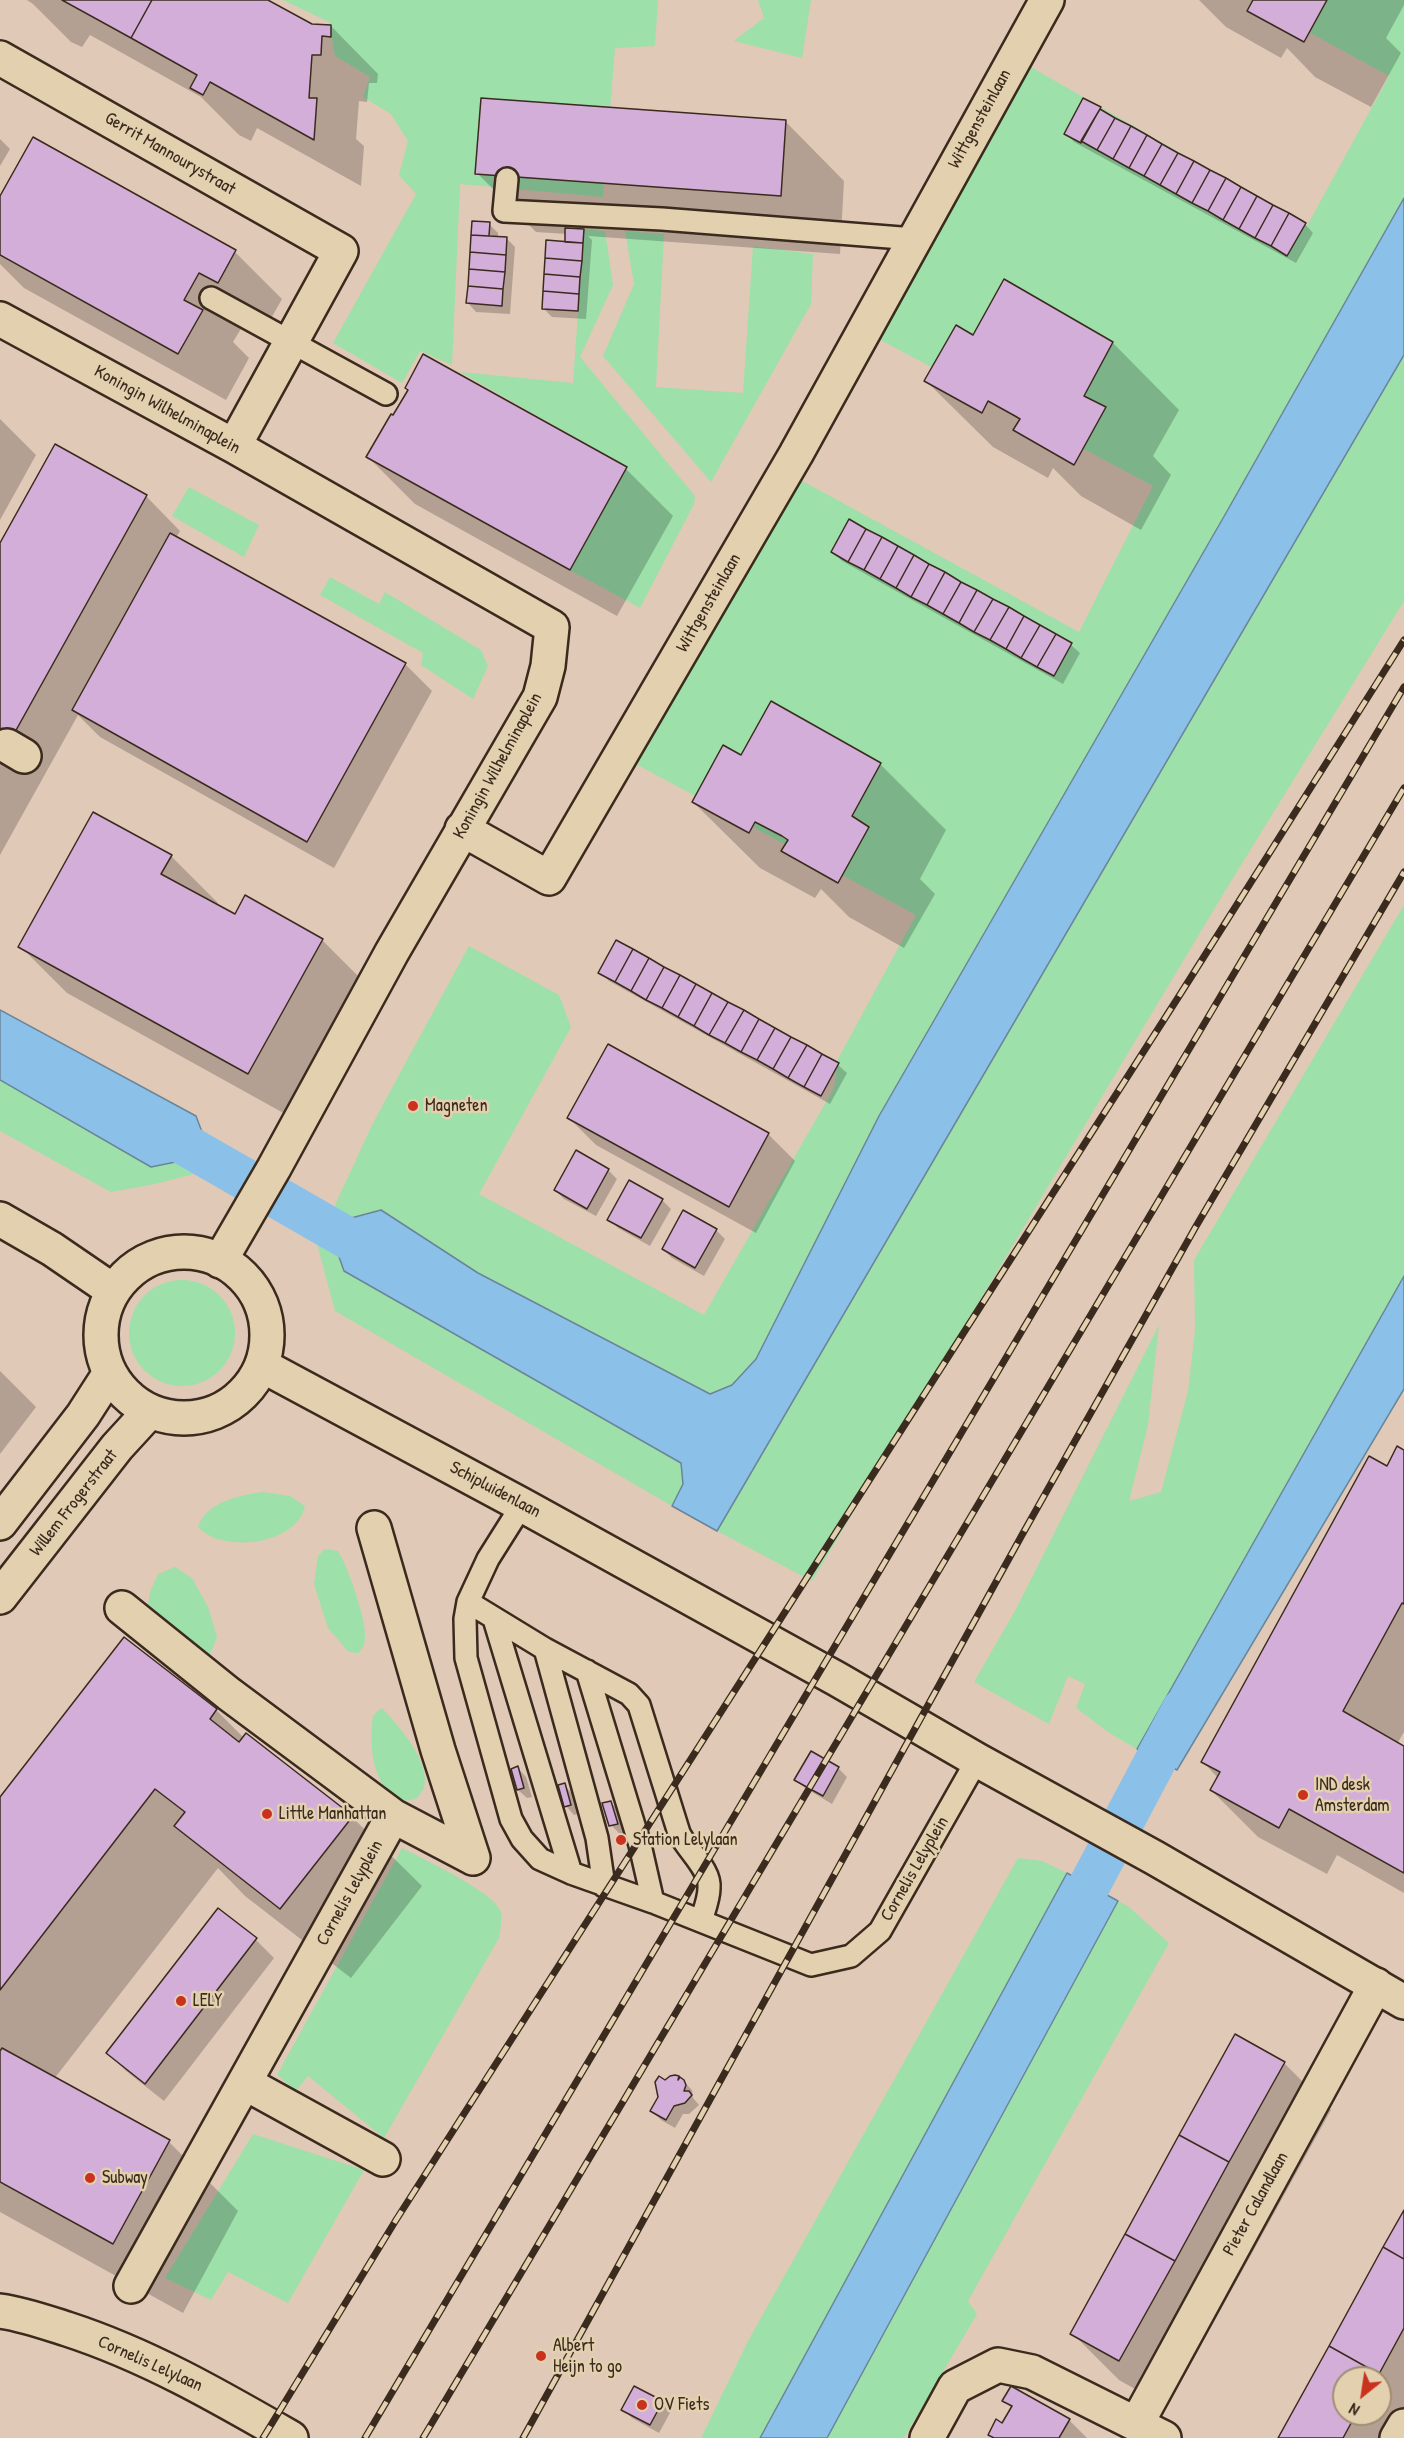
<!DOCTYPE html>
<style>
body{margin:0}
#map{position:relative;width:1404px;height:2438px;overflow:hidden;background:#e0c9b7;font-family:"Patrick Hand",sans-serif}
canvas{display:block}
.north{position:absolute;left:1332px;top:2366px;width:60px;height:60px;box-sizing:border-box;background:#e3d0ae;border:2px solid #a08e74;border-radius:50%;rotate:210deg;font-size:16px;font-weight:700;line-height:24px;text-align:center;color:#3b2a1e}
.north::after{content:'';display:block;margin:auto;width:21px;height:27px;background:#c8321e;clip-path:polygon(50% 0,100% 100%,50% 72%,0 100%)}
</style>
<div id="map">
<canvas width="1404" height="2438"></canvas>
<div class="north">N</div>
</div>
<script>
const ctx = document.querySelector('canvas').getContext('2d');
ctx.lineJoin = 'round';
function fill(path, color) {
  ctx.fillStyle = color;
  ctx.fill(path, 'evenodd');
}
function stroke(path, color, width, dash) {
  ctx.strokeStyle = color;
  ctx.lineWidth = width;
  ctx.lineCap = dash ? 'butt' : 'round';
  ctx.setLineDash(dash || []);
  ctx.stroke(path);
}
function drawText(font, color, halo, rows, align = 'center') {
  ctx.font = font + ' "Patrick Hand",sans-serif';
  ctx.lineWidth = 5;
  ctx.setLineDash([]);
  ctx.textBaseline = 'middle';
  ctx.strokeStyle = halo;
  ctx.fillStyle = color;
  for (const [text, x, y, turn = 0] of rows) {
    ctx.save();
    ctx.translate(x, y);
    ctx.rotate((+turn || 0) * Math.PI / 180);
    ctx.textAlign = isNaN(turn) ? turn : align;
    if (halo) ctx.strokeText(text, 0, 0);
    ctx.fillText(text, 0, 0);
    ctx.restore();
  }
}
fill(new Path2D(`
 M 283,0 L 658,0 L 655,46 L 615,48 L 603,197 L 460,184 L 452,365 L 420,351 L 402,383 L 333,343 L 416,194 L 399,175 L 408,141 L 391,114 L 363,97 L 370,77 L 335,56 L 329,22 Z
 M 758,0 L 811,0 L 802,58 L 734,41 L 764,18 Z
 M 1250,0 L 1404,0 L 1404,198 L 1226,513 L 879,1116 L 756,1359 L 732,1385 L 710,1394 L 478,1273 L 381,1210 L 340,1221 L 335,1205 L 373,1123 L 469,946 L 559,995 L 571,1027 L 479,1194 L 704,1315 L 834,1088 L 838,1059 L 916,915 L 634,763 L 797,478 L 1079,632 L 1153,486 L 877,338 L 1031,67 L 1307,226 L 1389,76 Z
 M 584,229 L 605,231 L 613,285 L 580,357 L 695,496 L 694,504 L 640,608 L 570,570 L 627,467 L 460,372 L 573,383 Z
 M 625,231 L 664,234 L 656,387 L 743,393 L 753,246 L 813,254 L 811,304 L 711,482 L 603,356 L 634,284 Z
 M 1404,355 L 1404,601 L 1225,891 L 812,1581 L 717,1531 Z
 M 189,487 L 259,525 L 244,557 L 172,516 Z
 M 330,577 L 379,604 L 385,592 L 481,650 L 488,666 L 473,699 L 421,665 L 423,653 L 320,595 Z
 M 1404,905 L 1404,1276 L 1137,1749 L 1111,1734 L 1076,1708 L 1085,1684 L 1068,1676 L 1049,1724 L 974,1682 L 1016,1609 L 1159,1325 L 1148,1425 L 1129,1501 L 1161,1492 L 1188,1391 L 1195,1330 L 1194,1260 Z
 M 0,1080 L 151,1167 L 195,1158 L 194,1174 L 155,1184 L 111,1192 L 0,1131 Z
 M 332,1237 L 344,1271 L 681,1463 L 683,1484 L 672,1506 L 335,1311 L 316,1240 Z
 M129 1333a53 53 0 1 1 106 0a53 53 0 1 1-106 0Z
 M 263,1492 L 290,1496 L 305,1506 C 297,1545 222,1554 198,1527 C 206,1502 240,1495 263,1492 Z
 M 325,1549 L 338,1551 C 348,1567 366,1619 365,1636 C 365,1643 363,1649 358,1653 L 349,1652 L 328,1628 L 314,1584 L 318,1556 Z
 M 175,1567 L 192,1578 L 208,1607 L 217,1637 L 209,1657 L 197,1657 L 147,1610 L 150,1592 L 158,1574 Z
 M 382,1708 C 398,1725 431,1762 424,1787 C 423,1791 418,1796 416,1799 L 396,1802 C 372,1778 369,1748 373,1715 Z
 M 402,1848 C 423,1859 492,1891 500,1910 C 503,1917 500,1930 499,1938 L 384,2138 L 308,2076 L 296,2091 L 277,2075 Z
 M 1018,1858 L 1042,1861 L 1067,1873 L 760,2438 L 701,2438 L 748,2341 Z
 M 1118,1901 L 1129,1907 L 1169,1943 L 968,2301 L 977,2314 L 904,2438 L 827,2438 Z
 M 253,2134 L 364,2170 L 288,2303 L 228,2272 L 211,2300 L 165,2278 Z`), '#9de0aa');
const water = new Path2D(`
 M 1404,198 L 1404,355 L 717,1531 L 672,1506 L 683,1484 L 681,1463 L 344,1271 L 332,1237 L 340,1221 L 381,1210 L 478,1273 L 710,1394 L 732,1385 L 756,1359 L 879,1116 L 1226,513 Z
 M 0,1010 L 196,1116 L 205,1140 L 195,1158 L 151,1167 L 0,1080 Z
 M 1404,1276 L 1404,1389 L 1177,1770 L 1137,1749 Z
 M 1067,1873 L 1118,1901 L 827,2438 L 760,2438 Z`);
fill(water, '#8bc1e9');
stroke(water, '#6b8598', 1.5);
fill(new Path2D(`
 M 27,0 L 264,0 L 311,26 L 331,26 L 378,74 L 377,83 L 369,83 L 367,102 L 359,101 L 356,139 L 364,146 L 361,186 L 257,128 L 251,141 L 239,135 L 201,97 L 90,35 L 82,47 L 71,42 L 33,4 Z
 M 1199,0 L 1404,0 L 1404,5 L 1386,38 L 1401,53 L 1371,107 L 1315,77 L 1287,48 L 1281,58 L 1226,27 Z
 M 1084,100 L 1305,224 L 1313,233 L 1296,263 L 1074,142 L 1066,133 Z
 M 785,121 L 844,181 L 840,254 L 588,236 L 592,240 L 586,319 L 552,317 L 543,308 L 566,243 L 567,234 L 536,232 L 477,173 Z
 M 0,139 L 10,149 L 0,166 Z
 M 33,139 L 235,252 L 282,299 L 265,329 L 247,319 L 233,342 L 249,358 L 226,400 L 24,288 L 0,264 L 0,199 Z
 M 489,224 L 498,233 L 498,237 L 506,238 L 515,247 L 510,314 L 476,312 L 468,303 Z
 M 1005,281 L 1113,343 L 1179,410 L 1153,456 L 1171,475 L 1141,530 L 1081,496 L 1053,468 L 1048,478 L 993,447 L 926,381 L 974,337 Z
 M 424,357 L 626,469 L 673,516 L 617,616 L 415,504 L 368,457 L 409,390 Z
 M 0,419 L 36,455 L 0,520 Z
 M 146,496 L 180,531 L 176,538 L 405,664 L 432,691 L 334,868 L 100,737 L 78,715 L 0,855 L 0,545 Z
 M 850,521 L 1071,645 L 1080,653 L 1063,684 L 842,561 L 833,552 Z
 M 742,757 L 880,764 L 946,830 L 920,879 L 935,894 L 904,948 L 849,917 L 821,889 L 815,898 L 760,868 L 693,802 Z
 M 171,856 L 218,903 L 216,906 L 235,916 L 322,940 L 369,987 L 296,1120 L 67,993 L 20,946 Z
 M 617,942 L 838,1065 L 847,1073 L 830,1104 L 609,981 L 600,972 Z
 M 609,1046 L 768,1134 L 795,1161 L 756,1233 L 596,1145 L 569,1118 Z
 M 608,1170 L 617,1179 L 596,1216 L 564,1199 L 555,1190 Z
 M 630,1182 L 662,1200 L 671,1209 L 650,1246 L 618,1228 L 609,1219 Z
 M 716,1230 L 725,1239 L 704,1276 L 672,1258 L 663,1249 Z
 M 0,1371 L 36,1407 L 0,1454 Z
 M 1404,1452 L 1404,1732 L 1397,1744 L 1404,1748 L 1404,1893 L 1337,1855 L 1327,1874 L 1258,1837 L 1211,1790 L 1218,1778 L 1203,1762 L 1387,1468 Z
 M 124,1639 L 216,1710 L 244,1738 L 352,1817 L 422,1886 L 351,1978 L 245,1896 L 218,1868 L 54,2079 L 169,2142 L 238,2211 L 183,2313 L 0,2212 L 0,1799 Z
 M 518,1768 L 526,1777 L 532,1797 L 527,1798 L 518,1790 L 513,1770 Z
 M 838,1768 L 847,1777 L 832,1804 L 805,1788 L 796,1780 Z
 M 564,1785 L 573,1794 L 579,1814 L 574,1815 L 566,1806 Z
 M 611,1803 L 620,1811 L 626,1832 L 620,1834 L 611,1825 Z
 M 219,1910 L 256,1940 L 274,1958 L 164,2101 L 126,2071 L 108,2053 Z
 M 1284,2063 L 1331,2110 L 1167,2407 L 1119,2380 L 1072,2333 Z
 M 661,2077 L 666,2082 L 678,2077 L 683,2081 L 692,2090 L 693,2098 L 699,2105 L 689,2114 L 683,2114 L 675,2128 L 661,2120 L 652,2111 L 660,2097 L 659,2078 Z
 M 1404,2213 L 1404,2438 L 1280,2438 ZM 1344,2378 L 1380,2378 L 1380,2414 L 1344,2414 Z
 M 1004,2401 L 1069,2420 L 1087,2438 L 994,2438 L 990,2434 L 1003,2425 L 1012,2408 Z
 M 662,2403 L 671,2411 L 659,2433 L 632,2418 L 623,2409 Z`), '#0003');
stroke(new Path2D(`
 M 149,1124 L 384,1259
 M 1063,1935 L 1183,1709`), '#8bc1e9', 42);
const building = new Path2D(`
 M 62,0 L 152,0 L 131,38 Z
 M 152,0 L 268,0 L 312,24 L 331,25 L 331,37 L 322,36 L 321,55 L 312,55 L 309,98 L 317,98 L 314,140 L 210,82 L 203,95 L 190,88 L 197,75 L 131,38 Z
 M 1253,0 L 1327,0 L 1304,42 L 1247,11 Z
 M 481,98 L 786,120 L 781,196 L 475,174 Z
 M 1083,98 L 1101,107 L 1081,143 L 1064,134 Z
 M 1100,109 L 1115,118 L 1097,150 L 1081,141 Z
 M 1115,118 L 1131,126 L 1113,159 L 1097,150 Z
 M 1131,126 L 1147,135 L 1129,168 L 1113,159 Z
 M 1147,135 L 1162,144 L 1144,176 L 1129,168 Z
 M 33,137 L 236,250 L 218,283 L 199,273 L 184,300 L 203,310 L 178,354 L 0,255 L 0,196 Z
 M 1162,144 L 1178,153 L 1160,185 L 1144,176 Z
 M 1178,153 L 1194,161 L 1176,194 L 1160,185 Z
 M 1194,161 L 1210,170 L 1192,203 L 1176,194 Z
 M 1210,170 L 1226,178 L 1208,211 L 1192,203 Z
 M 1226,178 L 1241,187 L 1223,220 L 1208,211 Z
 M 1241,187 L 1257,196 L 1239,229 L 1223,220 Z
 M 1257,196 L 1273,205 L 1255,238 L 1239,229 Z
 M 1273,205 L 1289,213 L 1271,246 L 1255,238 Z
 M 1289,213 L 1306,223 L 1287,256 L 1271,246 Z
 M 472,221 L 490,222 L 489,236 L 471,235 Z
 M 565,228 L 584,229 L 583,243 L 565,242 Z
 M 471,235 L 507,237 L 506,255 L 470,252 Z
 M 546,240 L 583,243 L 582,261 L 545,258 Z
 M 470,252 L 506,255 L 505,272 L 469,269 Z
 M 545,258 L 582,261 L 580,277 L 544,274 Z
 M 469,269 L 505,272 L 503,289 L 468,286 Z
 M 544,274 L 580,277 L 579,294 L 543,291 Z
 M 1004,279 L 1113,342 L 1084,396 L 1106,407 L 1074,465 L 1013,430 L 1020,419 L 1015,416 L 988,401 L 982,413 L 924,381 L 956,325 L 973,335 Z
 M 468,286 L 503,289 L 502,306 L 466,303 Z
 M 543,291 L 579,294 L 578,311 L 542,309 Z
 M 423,354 L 627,467 L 570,570 L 366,457 L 391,414 L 393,415 L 408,390 L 405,388 Z
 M 55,444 L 147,495 L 0,759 L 0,543 Z
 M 849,519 L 866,529 L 848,562 L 831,552 Z
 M 866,529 L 882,537 L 864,570 L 848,562 Z
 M 170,533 L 406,663 L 307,842 L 72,710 Z
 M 882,537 L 898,546 L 880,579 L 864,570 Z
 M 898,546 L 914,555 L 896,588 L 880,579 Z
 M 914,555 L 929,564 L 911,597 L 896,588 Z
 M 929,564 L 945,572 L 927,605 L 911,597 Z
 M 945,572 L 961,582 L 943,614 L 927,605 Z
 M 961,582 L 977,590 L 959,623 L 943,614 Z
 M 977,590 L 993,599 L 974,632 L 959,623 Z
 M 993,599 L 1009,607 L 990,640 L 974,632 Z
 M 1009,607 L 1024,616 L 1006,649 L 990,640 Z
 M 1024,616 L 1040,625 L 1021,658 L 1006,649 Z
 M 1040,625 L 1056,634 L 1037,667 L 1021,658 Z
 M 1056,634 L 1072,643 L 1054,676 L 1037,667 Z
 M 771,701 L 881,763 L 852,816 L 869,827 L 838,883 L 781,851 L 788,840 L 782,836 L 755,822 L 749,833 L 692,802 L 723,745 L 741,755 Z
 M 93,812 L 172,855 L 161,874 L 235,914 L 245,895 L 323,939 L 248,1074 L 18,947 Z
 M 616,940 L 633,949 L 615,982 L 598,973 Z
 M 633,949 L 649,958 L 631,991 L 615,982 Z
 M 649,958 L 664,967 L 646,1000 L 631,991 Z
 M 664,967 L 680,975 L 662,1008 L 646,1000 Z
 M 680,975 L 696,984 L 678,1017 L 662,1008 Z
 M 696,984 L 712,993 L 694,1026 L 678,1017 Z
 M 712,993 L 728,1002 L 709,1035 L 694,1026 Z
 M 728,1002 L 744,1010 L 725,1043 L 709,1035 Z
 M 744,1010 L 759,1019 L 741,1052 L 725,1043 Z
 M 759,1019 L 775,1028 L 757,1060 L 741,1052 Z
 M 775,1028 L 791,1037 L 773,1069 L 757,1060 Z
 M 791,1037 L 807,1045 L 788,1078 L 773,1069 Z
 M 608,1044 L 769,1133 L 729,1207 L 567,1118 Z
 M 807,1045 L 822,1054 L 804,1087 L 788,1078 Z
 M 822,1054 L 839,1063 L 821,1096 L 804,1087 Z
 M 576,1150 L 609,1169 L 587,1209 L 554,1190 Z
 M 629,1180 L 663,1199 L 641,1238 L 607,1220 Z
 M 683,1210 L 717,1229 L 695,1268 L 662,1249 Z
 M 1397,1446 L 1404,1450 L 1404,1604 L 1402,1603 L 1343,1711 L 1404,1746 L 1404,1873 L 1289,1809 L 1279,1828 L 1210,1790 L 1220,1772 L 1201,1762 L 1369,1456 L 1387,1466 Z
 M 124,1637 L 217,1709 L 210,1719 L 239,1742 L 246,1733 L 353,1816 L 280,1909 L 174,1826 L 185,1812 L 155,1789 L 0,1990 L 0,1797 Z
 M 811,1751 L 839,1767 L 823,1796 L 794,1780 Z
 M 518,1766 L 524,1788 L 517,1790 L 511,1769 Z
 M 565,1783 L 571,1805 L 564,1807 L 558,1785 Z
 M 611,1801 L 618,1824 L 609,1826 L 602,1803 Z
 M 218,1908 L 257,1938 L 145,2084 L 106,2053 Z
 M 1235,2034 L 1285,2062 L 1229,2162 L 1179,2135 Z
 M 2,2048 L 170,2140 L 113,2244 L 0,2182 L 0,2051 Z
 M 675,2075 L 679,2076 L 678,2080 L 680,2077 L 684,2080 L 686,2085 L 684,2091 L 689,2091 L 692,2095 L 685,2103 L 674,2106 L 666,2120 L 650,2111 L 658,2097 L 655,2082 L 659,2076 L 665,2080 L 670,2076 Z
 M 1179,2135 L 1229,2162 L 1175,2261 L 1125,2234 Z
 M 1404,2210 L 1404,2259 L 1383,2247 Z
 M 1125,2234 L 1175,2261 L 1119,2361 L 1070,2334 Z
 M 1383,2247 L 1404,2259 L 1404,2328 L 1379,2374 L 1329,2346 Z
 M 1329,2346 L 1379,2374 L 1376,2378 L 1344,2378 L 1344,2414 L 1356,2414 L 1343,2438 L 1278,2438 Z
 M 634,2386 L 663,2401 L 650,2425 L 621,2410 Z
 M 1011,2386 L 1070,2419 L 1059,2438 L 994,2438 L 988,2435 L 996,2419 L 1002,2423 L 1012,2406 L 1002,2401 Z`);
fill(building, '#d2aed9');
stroke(building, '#3b2a1e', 1.5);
const lane = new Path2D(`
 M 507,179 L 504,211 L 662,219 L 914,239
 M 211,298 L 386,394
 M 522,1505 L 488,1559 L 468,1602 L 465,1619 L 466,1658 L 511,1819 L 522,1839 L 540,1859 L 571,1873 L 653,1902 L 811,1965 L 851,1956 L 880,1931 L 977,1760
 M 468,1602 L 545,1649 L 629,1694 L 639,1705 L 679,1833 C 687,1850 711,1870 709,1888 C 709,1899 704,1911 701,1921
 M 494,1619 L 571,1873
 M 545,1649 L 597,1838 L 604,1886
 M 587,1671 L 640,1845 L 653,1902`);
const street = new Path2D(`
 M 0,58 L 341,251 L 234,446
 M 0,319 L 234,446 L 552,627 L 548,666 L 540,697 L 392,952 L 274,1168 L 220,1261
 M 7,746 L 24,756
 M 462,829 L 549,878 L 796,454 L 1047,0
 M 374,1528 L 438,1750 L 473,1858
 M 122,1608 L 229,1694 L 393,1816
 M 245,2083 L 383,2159
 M 131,2286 L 393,1816 L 473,1858
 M 1137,2423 L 1376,1985
 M 927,2438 L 955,2387 L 998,2365 L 1032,2372 L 1164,2438
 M 1397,2438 L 1404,2426`);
const secondary = new Path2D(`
 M 0,1219 L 52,1249 L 112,1290
 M101 1335a83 83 0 1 1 166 0a83 83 0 1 1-166 0Z
 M 263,1366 L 522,1505 L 837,1679 L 977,1760 L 1155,1858 L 1404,2002
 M 0,1523 L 83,1415 L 110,1373
 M 0,1597 L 117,1447 L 150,1411
 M 0,2311 C 23,2314 45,2322 67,2329 C 147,2355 218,2396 291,2438`);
stroke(lane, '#3b2a1e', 26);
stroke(street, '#3b2a1e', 38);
stroke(secondary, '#3b2a1e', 38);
stroke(lane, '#e3d0ae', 21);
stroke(street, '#e3d0ae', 33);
stroke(secondary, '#e3d0ae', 33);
const rail = new Path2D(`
 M 263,2438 L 396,2220 L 1181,993 L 1404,640
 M 365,2438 L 1404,687
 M 423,2438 L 1404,788
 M 523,2438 L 1022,1535 L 1195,1228 L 1404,872`);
stroke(rail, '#3b2a1e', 7);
stroke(rail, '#e3d0ae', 4.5, [14]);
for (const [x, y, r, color] of [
 [413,1106,6,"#c8321e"],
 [1303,1795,6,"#c8321e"],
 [267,1814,6,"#c8321e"],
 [621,1840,6,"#c8321e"],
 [181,2001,6,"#c8321e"],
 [90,2178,6,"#c8321e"],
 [541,2356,6,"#c8321e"],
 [642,2405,6,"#c8321e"]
]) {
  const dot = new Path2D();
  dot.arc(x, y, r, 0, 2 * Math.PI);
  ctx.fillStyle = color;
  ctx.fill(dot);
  stroke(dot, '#e3d0ae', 2);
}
drawText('18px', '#3b2a1e', '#e3d0ae', [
 ["Wittgensteinlaan",980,119,-61],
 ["Gerrit Mannourystraat",170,154,30],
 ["Koningin Wilhelminaplein",167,410,29],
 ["Wittgensteinlaan",709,603,-60],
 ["Koningin Wilhelminaplein",498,766,-61],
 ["Schipluidenlaan",495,1490,28],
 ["Willem Frogerstraat",74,1503,-52],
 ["Cornelis Lelyplein",915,1869,-60],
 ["Cornelis Lelyplein",350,1893,-61],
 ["Pieter Calandlaan",1256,2204,-61],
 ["Cornelis Lelylaan",150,2364,24]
]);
drawText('18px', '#3b2a1e', '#e3d0ae', [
 ["Magneten",425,1106],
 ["IND desk",1315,1785],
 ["Amsterdam",1315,1806],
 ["Little Manhattan",279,1814],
 ["Station Lelylaan",633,1840],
 ["LELY",193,2001],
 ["Subway",102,2178],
 ["Albert",553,2346],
 ["Heijn to go",553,2367],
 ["OV Fiets",654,2405]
], 'left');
</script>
